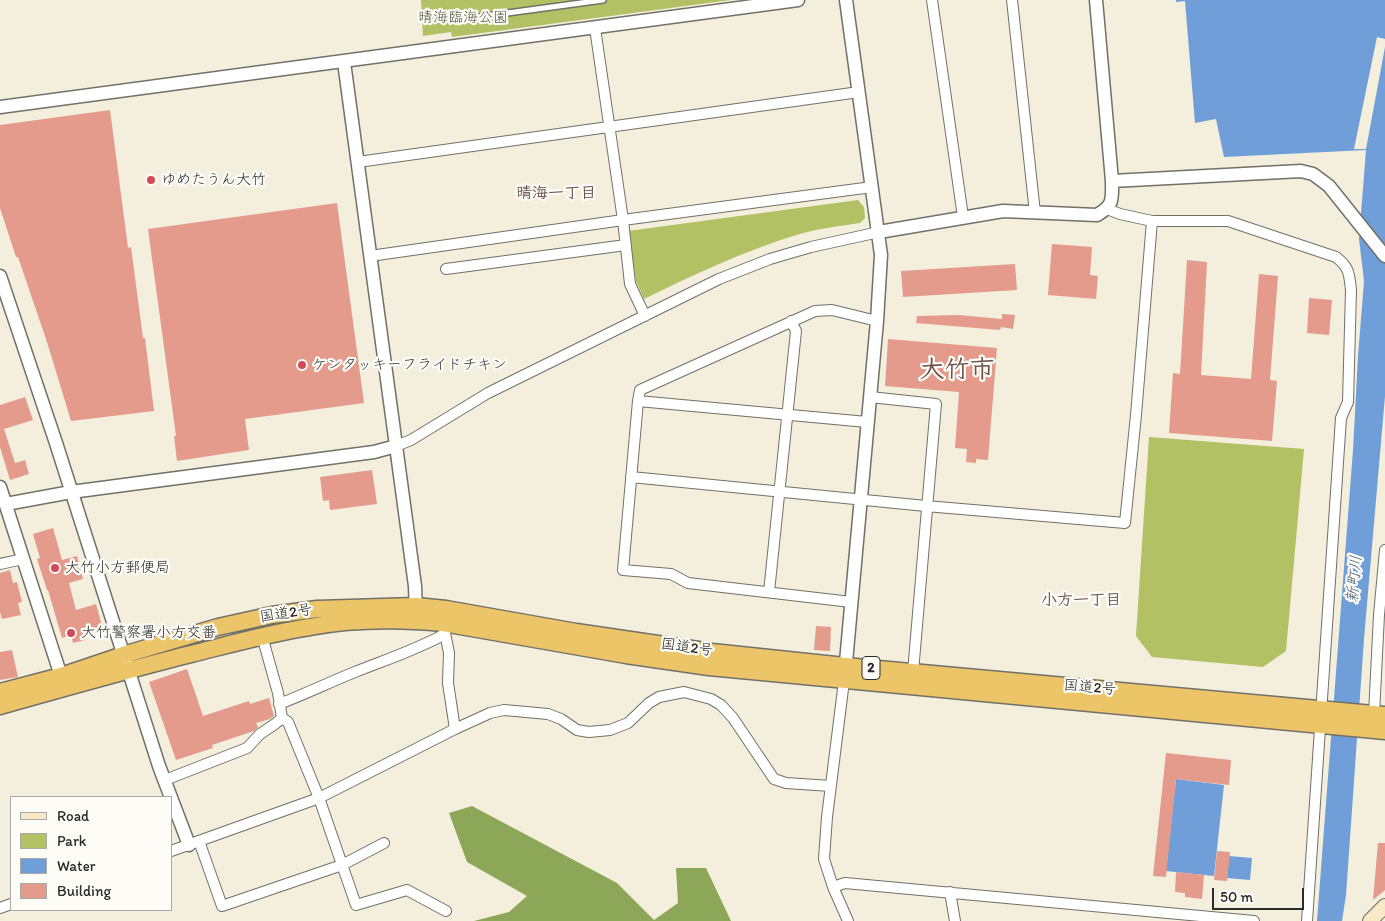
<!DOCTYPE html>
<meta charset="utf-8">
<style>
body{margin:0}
#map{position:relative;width:1385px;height:921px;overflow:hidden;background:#f3efdc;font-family:Itim,sans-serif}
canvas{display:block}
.legend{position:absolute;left:10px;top:796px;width:162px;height:115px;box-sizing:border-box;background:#fdfcf7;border:1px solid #a9a8a5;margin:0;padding:6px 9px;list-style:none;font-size:15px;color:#2b2b2b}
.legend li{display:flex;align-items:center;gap:10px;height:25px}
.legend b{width:25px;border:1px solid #a9a8a5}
.scale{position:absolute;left:1212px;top:888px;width:92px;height:22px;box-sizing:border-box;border:2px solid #2b2b2b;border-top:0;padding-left:6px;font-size:15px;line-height:18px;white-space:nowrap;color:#2b2b2b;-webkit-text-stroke:4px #fdfcf7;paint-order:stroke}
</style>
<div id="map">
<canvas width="1385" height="921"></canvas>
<ul class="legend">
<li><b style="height:6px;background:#f8e8c3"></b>Road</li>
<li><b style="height:14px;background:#b2c163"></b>Park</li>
<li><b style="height:14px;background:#6f9ed8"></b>Water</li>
<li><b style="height:14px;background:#e49b8c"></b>Building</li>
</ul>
<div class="scale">50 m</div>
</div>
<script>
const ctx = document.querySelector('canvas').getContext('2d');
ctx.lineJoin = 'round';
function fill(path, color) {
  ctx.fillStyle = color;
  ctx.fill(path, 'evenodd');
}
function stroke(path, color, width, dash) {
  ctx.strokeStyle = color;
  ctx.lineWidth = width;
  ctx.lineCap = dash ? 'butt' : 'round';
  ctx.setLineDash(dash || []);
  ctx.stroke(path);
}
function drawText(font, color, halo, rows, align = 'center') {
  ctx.font = font + ' Itim,"Klee One",sans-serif';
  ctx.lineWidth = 4.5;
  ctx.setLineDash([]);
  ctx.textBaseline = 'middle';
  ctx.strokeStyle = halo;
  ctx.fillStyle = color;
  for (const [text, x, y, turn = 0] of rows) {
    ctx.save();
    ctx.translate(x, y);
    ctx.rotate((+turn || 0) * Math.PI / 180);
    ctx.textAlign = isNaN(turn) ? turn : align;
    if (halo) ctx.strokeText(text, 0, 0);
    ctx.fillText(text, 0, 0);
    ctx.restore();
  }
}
fill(new Path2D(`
 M 421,0 L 731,0 L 452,37 L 451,32 L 423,36 Z
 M 858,200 L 864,207 L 865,218 L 860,223 C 841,226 819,228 800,234 C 746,250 695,274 644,299 L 636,281 L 628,231 Z
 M 1149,437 L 1304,449 L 1286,651 L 1263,667 L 1152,657 L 1136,636 Z`), '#b2c163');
fill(new Path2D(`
 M 472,806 L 617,883 L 654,920 L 678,903 L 676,868 L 706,868 L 731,921 L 474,921 L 509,912 L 527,896 L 467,862 L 449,813 Z`), '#8da759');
fill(new Path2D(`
 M 1176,0 L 1385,0 L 1385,396 L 1364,639 L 1346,895 L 1342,921 L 1317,921 L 1353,450 L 1358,356 L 1364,281 L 1359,239 L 1366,150 L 1224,157 L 1216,119 L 1195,123 L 1185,1 L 1176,2 Z
 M 1176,779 L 1224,785 L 1214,876 L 1166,871 Z
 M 1229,856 L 1252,858 L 1250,880 L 1227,878 Z`), '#6f9ed8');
fill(new Path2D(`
 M 1377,37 L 1385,39 L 1385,47 L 1366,149 L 1354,149 Z`), '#f3efdc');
fill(new Path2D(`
 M 110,110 L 128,248 L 131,247 L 143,338 L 145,338 L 154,411 L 71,421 L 47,342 L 18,257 L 16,257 L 0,208 L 0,125 Z
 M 337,203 L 364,403 L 245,419 L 249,450 L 177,461 L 174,436 L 176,436 L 148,229 Z
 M 1052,244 L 1092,247 L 1090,275 L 1098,276 L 1096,299 L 1048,295 Z
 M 1187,260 L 1207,262 L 1201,375 L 1251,379 L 1259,274 L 1278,276 L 1270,380 L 1277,381 L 1272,441 L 1169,433 L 1173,373 L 1180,374 Z
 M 1015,264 L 1017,290 L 903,297 L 901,271 Z
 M 1309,298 L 1332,300 L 1329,335 L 1307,333 Z
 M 1002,314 L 1015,315 L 1013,329 L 1001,327 L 1000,330 L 916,323 L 917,316 L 959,315 L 1002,319 Z
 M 888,339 L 997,348 L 988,460 L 976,459 L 976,463 L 966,462 L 967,449 L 955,448 L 959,392 L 885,386 Z
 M 25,397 L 33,420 L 4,429 L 15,463 L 25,460 L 29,474 L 10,480 L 0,447 L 0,405 Z
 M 372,470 L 377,504 L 330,510 L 329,500 L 323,501 L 320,477 Z
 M 53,528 L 62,560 L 77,556 L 83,579 L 69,583 L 76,610 L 96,604 L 102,626 L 83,632 L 85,640 L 73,643 L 71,635 L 62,638 L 48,590 L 47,590 L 37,559 L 40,558 L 33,534 Z
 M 10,570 L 13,583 L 17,582 L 22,602 L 18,603 L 21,615 L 2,619 L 0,612 L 0,573 Z
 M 816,626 L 831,627 L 830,651 L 814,650 Z
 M 12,650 L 18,677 L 0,680 L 0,652 Z
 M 187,669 L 203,716 L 249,701 L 250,704 L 269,698 L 274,716 L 270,719 L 256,723 L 258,727 L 254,731 L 212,745 L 213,748 L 176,760 L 149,682 Z
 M 1166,753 L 1231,760 L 1229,785 L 1176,779 L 1166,877 L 1153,876 Z
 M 1378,843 L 1385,843 L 1385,890 L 1373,900 Z
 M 1217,851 L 1230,852 L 1227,881 L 1214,880 Z
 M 1176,872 L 1204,875 L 1202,899 L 1185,897 L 1185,893 L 1175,892 Z`), '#e49b8c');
const service = new Path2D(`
 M 478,17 L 603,0`);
const minor = new Path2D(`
 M 932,0 L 963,217
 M 1012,0 L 1035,213
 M 595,28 L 623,220 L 630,284 L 645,316
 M 358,162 L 859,92
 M 1107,209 L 1120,214 L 1152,221 L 1228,221 L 1336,257 C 1350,268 1349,274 1351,290 L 1348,402 L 1341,418 L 1307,921
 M 370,256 L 623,220 L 872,187
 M 446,269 L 626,245
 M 870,397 L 936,404 L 913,672
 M 638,401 L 867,422
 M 396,446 L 411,440 L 488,393 L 719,279 L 770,259 L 811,247 L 879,232
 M 631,477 L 926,506 L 1125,523 L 1136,415 L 1152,221
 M 0,564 L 23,559
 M 769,592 L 796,331 L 791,321
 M 851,602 L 688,583 L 671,574 L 623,570 L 638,401 L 640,390 L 815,311 L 832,310 L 877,321
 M 444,619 L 443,623 L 449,653 L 448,683 L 455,729 L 490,713 L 504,710 L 548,714 L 561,719 L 577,730 L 589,732 L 610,730 L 628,723 L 649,703 L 659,697 L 684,692 L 711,699 L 721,705 L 733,718 L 774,779 L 786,783 L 831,786
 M 262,636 L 278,693 L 282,718 L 288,722 L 319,798 L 356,905 L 407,890 L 446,911
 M 844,681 L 827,817 L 824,859 L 833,887 L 848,921
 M 279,704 C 305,694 330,682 355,672 C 385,660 416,650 445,634
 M 1374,714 L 1379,615 L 1385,550
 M 165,780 L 247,748 L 260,734 L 275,724 L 282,718
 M 199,841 L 222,906 L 342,865 L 384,843
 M 171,851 L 319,798 L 455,729
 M 833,887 L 845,883 L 1254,921
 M 950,892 L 955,921
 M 0,908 L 11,904`);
const tertiary = new Path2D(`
 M 344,62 L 415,586 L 416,614
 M 0,107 L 798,0
 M 1112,181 L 1301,171 L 1313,174 L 1329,186 L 1385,256
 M 879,232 L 1003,211 L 1097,215 C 1114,205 1112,200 1112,181 L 1096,0
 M 0,276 L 56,443 L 159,766 L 189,845
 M 0,487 L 61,676
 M 6,504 L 71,492 L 374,452 L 396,446
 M 845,673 L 877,321 L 881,255 L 846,0`);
const secondary = new Path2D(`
 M 1370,921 L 1385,906`);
const trunk = new Path2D(`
 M 0,692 L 61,676 L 123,655 L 218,627 L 272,615 L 317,609 L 416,606 L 446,609 L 576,632 L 712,652 L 845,666 L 1385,715
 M 0,706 C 64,688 127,670 191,654 C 231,644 270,633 310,627 C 353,619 399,619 443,623 L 626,655 L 709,667 L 1385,731`);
stroke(service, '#717069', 8);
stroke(minor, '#717069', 12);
stroke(tertiary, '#717069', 15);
stroke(secondary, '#717069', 16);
stroke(trunk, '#717069', 19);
stroke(service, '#fff', 5);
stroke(minor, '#fff', 10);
stroke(tertiary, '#fff', 12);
stroke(secondary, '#f8e8c3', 14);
stroke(trunk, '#edc569', 16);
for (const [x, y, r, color] of [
 [151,180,5,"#d1495b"],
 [302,365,5,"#d1495b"],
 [55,568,5,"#d1495b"],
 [71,633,5,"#d1495b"]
]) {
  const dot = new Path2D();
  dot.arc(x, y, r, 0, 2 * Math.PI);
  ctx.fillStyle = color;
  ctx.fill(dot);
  stroke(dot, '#fdfcf7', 2);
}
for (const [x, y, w] of [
 [871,668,18]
]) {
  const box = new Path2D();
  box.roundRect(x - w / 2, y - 11.5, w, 23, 4);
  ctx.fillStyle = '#fdfcf7';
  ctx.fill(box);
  stroke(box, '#2b2b2b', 1);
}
drawText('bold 14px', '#2b2b2b', null, [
 ["2",871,668]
]);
drawText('15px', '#54583c', '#fdfcf7', [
 ["晴海臨海公園",463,18]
]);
drawText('15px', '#2b2b2b', '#fdfcf7', [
 ["ゆめたうん大竹",161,180],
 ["ケンタッキーフライドチキン",312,365],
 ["大竹小方郵便局",65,568],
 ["大竹警察署小方交番",81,633]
], 'left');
drawText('15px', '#2b2b2b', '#fdfcf7', [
 ["国道2号",286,614,-9],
 ["国道2号",687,648,8],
 ["国道2号",1090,688,5]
]);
drawText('bold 16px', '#6c524d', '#fdfcf7', [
 ["晴海一丁目",556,194],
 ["小方一丁目",1081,601]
]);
drawText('italic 16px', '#465970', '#fdfcf7', [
 ["新町川",1355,579,-85]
]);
drawText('bold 25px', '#6c524d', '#fdfcf7', [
 ["大竹市",957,371]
]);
</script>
